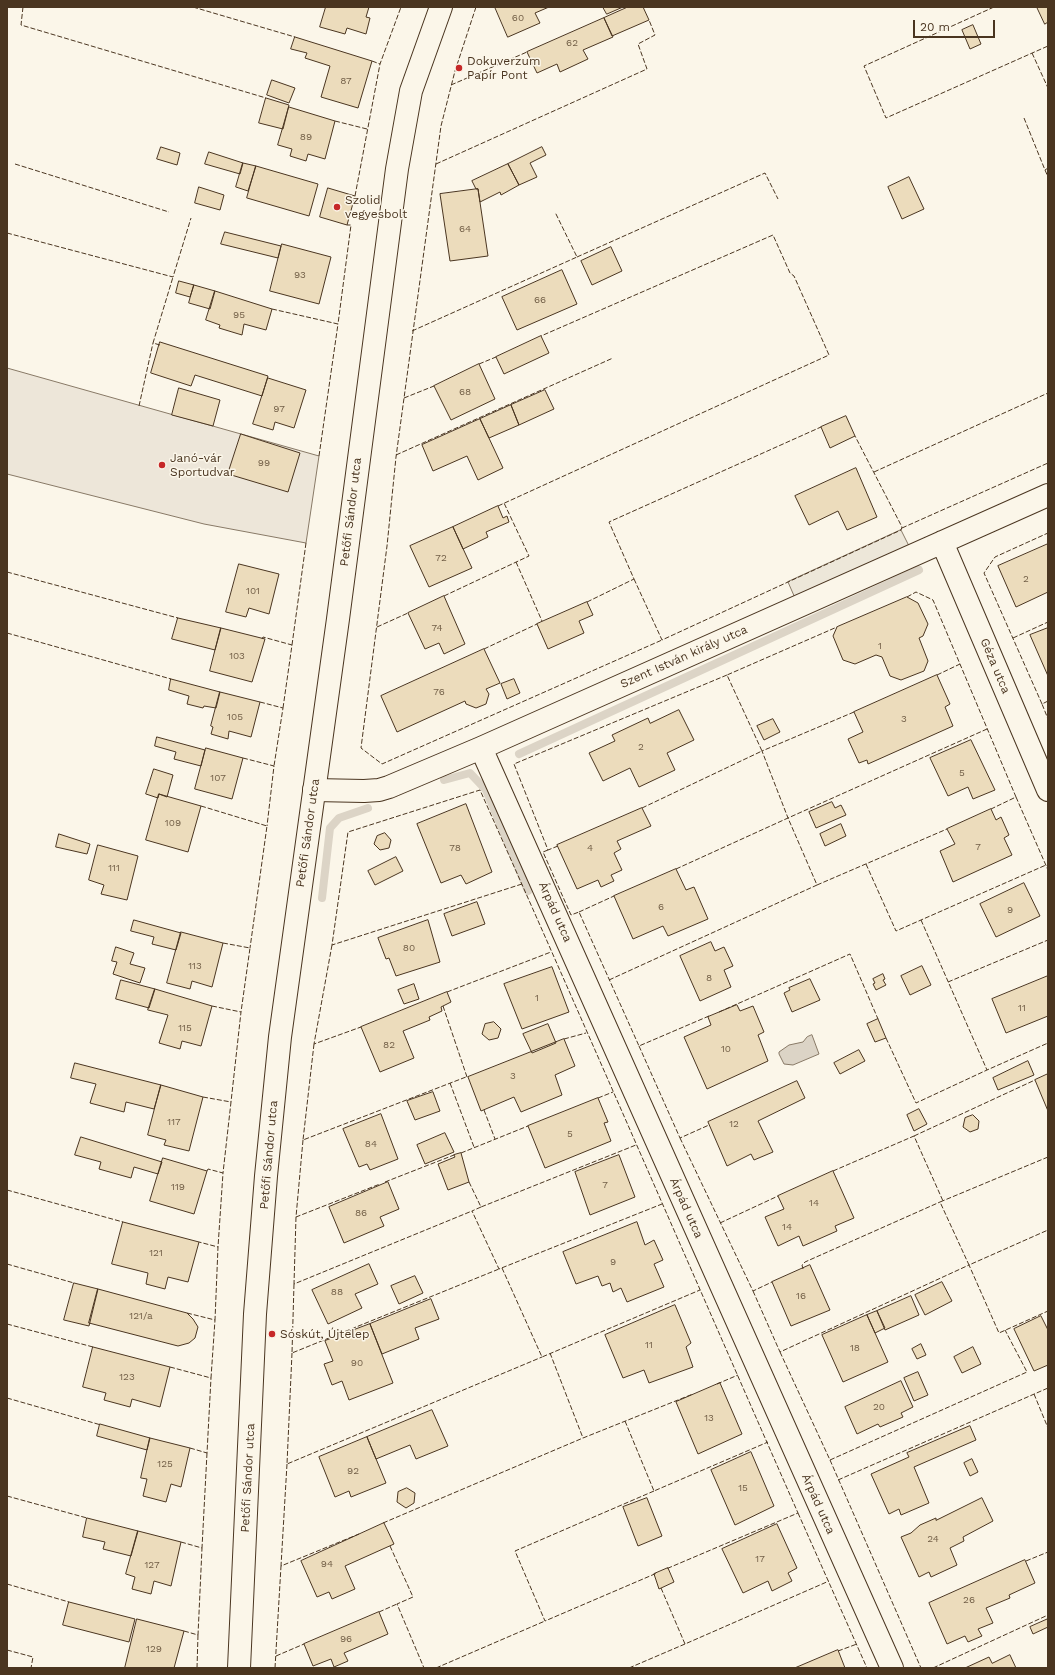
<!DOCTYPE html>
<meta charset="utf-8">
<style>
body{margin:0}
#map{position:relative;width:1055px;height:1675px;overflow:hidden;background:#fbf6e9;font-family:"Work Sans",sans-serif}
canvas{display:block}
.frame{position:absolute;inset:0;border:8px solid #4a3520;pointer-events:none}
.scale{position:absolute;left:913px;top:20px;width:82px;height:18px;box-sizing:border-box;border:2px solid #4a3520;border-top:0;padding-left:5px;font-size:12px;line-height:14px;white-space:nowrap;color:#4a3520;-webkit-text-stroke:3px #fbf6e9;paint-order:stroke}
</style>
<div id="map">
<canvas width="1055" height="1675"></canvas>
<div class="frame"></div>
<div class="scale">20 m</div>
</div>
<script>
const ctx = document.querySelector('canvas').getContext('2d');
ctx.lineJoin = 'round';
function fill(path, color) {
  ctx.fillStyle = color;
  ctx.fill(path, 'evenodd');
}
function stroke(path, color, width, dash) {
  ctx.strokeStyle = color;
  ctx.lineWidth = width;
  ctx.lineCap = dash ? 'butt' : 'round';
  ctx.setLineDash(dash || []);
  ctx.stroke(path);
}
function drawText(font, color, halo, rows, align = 'center') {
  ctx.font = font + ' "Work Sans",sans-serif';
  ctx.lineWidth = 3;
  ctx.setLineDash([]);
  ctx.textBaseline = 'middle';
  ctx.strokeStyle = halo;
  ctx.fillStyle = color;
  for (const [text, x, y, turn = 0] of rows) {
    ctx.save();
    ctx.translate(x, y);
    ctx.rotate((+turn || 0) * Math.PI / 180);
    ctx.textAlign = isNaN(turn) ? turn : align;
    if (halo) ctx.strokeText(text, 0, 0);
    ctx.fillText(text, 0, 0);
    ctx.restore();
  }
}
const green = new Path2D(`
 M 7,368 L 319,456 L 306,543 L 204,524 L 7,474 Z`);
fill(green, '#ede6d9');
stroke(green, '#887966', 1);
const parking = new Path2D(`
 M 901,530 L 909,546 L 795,598 L 788,582 Z`);
fill(parking, '#ede7d9');
stroke(parking, '#887966', 1);
const water = new Path2D(`
 M 812,1035 L 819,1054 L 793,1065 L 784,1064 L 779,1054 L 779,1052 L 789,1045 L 803,1042 L 807,1037 Z`);
fill(water, '#dcd4c6');
stroke(water, '#887966', 1);
stroke(new Path2D(`
 M 519,754 L 919,570
 M 444,780 L 470,773 L 486,790 L 528,891
 M 322,898 L 330,828 L 339,818 L 368,808`), '#dcd4c6', 8);
const building = new Path2D(`
 M 326,7 L 369,7 L 366,17 L 370,18 L 366,34 L 347,28 L 345,34 L 320,27 Z
 M 495,7 L 549,7 L 535,13 L 540,23 L 508,37 Z
 M 603,7 L 623,7 L 607,14 Z
 M 628,7 L 643,7 L 649,20 L 612,36 L 604,18 Z
 M 1037,7 L 1048,7 L 1048,22 L 1045,24 Z
 M 604,18 L 613,37 L 583,50 L 588,59 L 560,72 L 557,64 L 537,73 L 527,52 Z
 M 973,25 L 981,44 L 970,49 L 962,30 Z
 M 295,37 L 372,61 L 358,108 L 321,97 L 330,66 L 305,58 L 307,53 L 291,49 Z
 M 272,80 L 295,88 L 289,103 L 267,95 Z
 M 266,98 L 289,105 L 283,129 L 259,123 Z
 M 289,107 L 335,121 L 325,159 L 308,154 L 306,161 L 290,156 L 292,149 L 278,145 Z
 M 161,147 L 180,153 L 177,165 L 157,159 Z
 M 542,147 L 546,155 L 530,163 L 537,177 L 519,185 L 508,164 Z
 M 209,152 L 243,163 L 240,174 L 205,164 Z
 M 243,163 L 256,166 L 248,191 L 236,187 Z
 M 508,164 L 519,185 L 501,195 L 500,192 L 480,202 L 478,189 L 476,189 L 472,181 Z
 M 256,166 L 318,184 L 309,216 L 247,198 Z
 M 909,177 L 924,209 L 902,219 L 888,187 Z
 M 199,187 L 224,195 L 220,210 L 195,203 Z
 M 328,188 L 355,196 L 347,225 L 320,217 Z
 M 478,189 L 488,256 L 450,261 L 440,194 Z
 M 225,232 L 281,246 L 278,258 L 221,244 Z
 M 282,244 L 331,257 L 319,304 L 270,291 Z
 M 611,247 L 622,271 L 592,285 L 581,261 Z
 M 562,270 L 577,304 L 517,330 L 502,297 Z
 M 179,281 L 194,285 L 190,297 L 176,293 Z
 M 194,285 L 215,291 L 210,309 L 189,303 Z
 M 215,291 L 272,309 L 266,330 L 244,324 L 242,335 L 219,328 L 220,325 L 206,320 Z
 M 541,336 L 549,353 L 504,374 L 496,357 Z
 M 160,342 L 268,376 L 262,396 L 195,375 L 191,386 L 151,373 Z
 M 479,364 L 495,399 L 451,420 L 434,386 Z
 M 268,378 L 306,390 L 294,428 L 275,422 L 273,430 L 253,424 Z
 M 179,388 L 220,400 L 213,426 L 172,415 Z
 M 545,390 L 554,409 L 519,425 L 511,405 Z
 M 511,405 L 519,425 L 489,438 L 480,419 Z
 M 846,416 L 855,436 L 830,448 L 821,427 Z
 M 480,419 L 503,468 L 478,480 L 467,456 L 433,471 L 422,445 Z
 M 241,434 L 300,453 L 288,492 L 228,474 Z
 M 856,468 L 877,517 L 847,530 L 838,511 L 809,525 L 795,496 Z
 M 498,506 L 503,518 L 507,516 L 509,522 L 486,532 L 488,537 L 463,549 L 453,527 Z
 M 453,527 L 472,568 L 429,587 L 410,546 Z
 M 1048,544 L 1048,592 L 1016,607 L 998,566 Z
 M 239,564 L 279,574 L 269,614 L 249,608 L 246,617 L 226,612 Z
 M 444,596 L 465,644 L 444,654 L 439,643 L 425,649 L 408,613 Z
 M 907,597 L 918,603 L 928,624 L 923,636 L 919,638 L 928,661 L 924,671 L 901,680 L 890,676 L 882,657 L 876,655 L 855,664 L 843,660 L 833,636 L 837,627 Z
 M 587,602 L 593,615 L 579,621 L 584,633 L 548,649 L 537,624 Z
 M 178,618 L 221,628 L 215,650 L 172,639 Z
 M 221,628 L 265,639 L 252,682 L 210,671 Z
 M 1048,628 L 1048,676 L 1030,635 Z
 M 484,649 L 500,683 L 486,689 L 489,694 L 486,704 L 476,708 L 466,704 L 465,701 L 397,732 L 381,696 Z
 M 937,675 L 950,704 L 945,707 L 953,726 L 868,764 L 867,760 L 859,763 L 848,739 L 863,732 L 854,712 Z
 M 171,679 L 220,692 L 216,708 L 204,706 L 203,708 L 187,704 L 189,696 L 169,690 Z
 M 514,679 L 520,693 L 507,699 L 501,684 Z
 M 220,692 L 260,702 L 251,737 L 229,731 L 228,739 L 211,734 L 213,727 L 211,726 Z
 M 679,710 L 694,740 L 667,753 L 675,770 L 639,787 L 630,768 L 603,781 L 589,753 L 615,741 L 612,735 L 648,718 L 650,723 Z
 M 773,719 L 780,732 L 764,740 L 757,726 Z
 M 157,737 L 205,750 L 201,766 L 174,759 L 176,752 L 155,746 Z
 M 971,740 L 995,790 L 973,799 L 968,787 L 948,796 L 930,758 Z
 M 206,748 L 243,758 L 232,799 L 195,789 Z
 M 154,769 L 173,775 L 167,797 L 159,794 L 158,798 L 146,794 Z
 M 159,794 L 201,806 L 188,852 L 146,840 Z
 M 832,802 L 835,808 L 841,805 L 846,815 L 816,828 L 809,812 Z
 M 466,804 L 492,872 L 466,884 L 461,875 L 441,883 L 417,824 Z
 M 642,808 L 651,826 L 617,841 L 621,849 L 614,853 L 622,870 L 611,875 L 614,881 L 601,887 L 598,880 L 577,889 L 557,845 Z
 M 991,809 L 996,820 L 1001,817 L 1009,835 L 1004,838 L 1012,855 L 953,882 L 940,851 L 955,844 L 947,829 Z
 M 841,824 L 846,836 L 825,846 L 820,834 Z
 M 385,833 L 391,840 L 389,848 L 380,850 L 374,844 L 377,836 Z
 M 59,834 L 90,844 L 87,854 L 56,847 Z
 M 98,845 L 138,856 L 127,900 L 101,894 L 104,885 L 89,880 Z
 M 396,857 L 403,871 L 375,885 L 368,871 Z
 M 676,869 L 686,890 L 694,887 L 708,919 L 668,936 L 663,926 L 633,939 L 614,896 Z
 M 1024,883 L 1040,916 L 996,937 L 980,904 Z
 M 477,902 L 485,924 L 452,936 L 444,914 Z
 M 134,920 L 181,933 L 176,950 L 152,944 L 154,937 L 131,931 Z
 M 428,920 L 440,962 L 396,976 L 389,958 L 386,959 L 378,938 Z
 M 181,932 L 223,943 L 212,987 L 192,981 L 190,989 L 167,983 Z
 M 711,942 L 715,951 L 724,947 L 733,966 L 724,970 L 731,987 L 700,1001 L 680,956 Z
 M 116,947 L 134,953 L 130,964 L 145,968 L 140,983 L 113,974 L 117,962 L 112,961 Z
 M 922,966 L 931,985 L 910,995 L 901,976 Z
 M 552,967 L 569,1012 L 522,1029 L 504,984 Z
 M 883,974 L 885,979 L 883,980 L 886,985 L 876,990 L 873,984 L 875,983 L 873,979 Z
 M 1048,976 L 1048,1016 L 1006,1033 L 992,999 Z
 M 810,979 L 820,1000 L 792,1012 L 784,993 L 790,990 L 789,988 Z
 M 121,980 L 155,989 L 149,1008 L 116,999 Z
 M 414,984 L 419,999 L 404,1004 L 398,990 Z
 M 155,989 L 212,1006 L 201,1046 L 182,1041 L 180,1049 L 159,1043 L 168,1015 L 148,1010 Z
 M 447,992 L 451,1002 L 441,1007 L 442,1011 L 429,1017 L 430,1020 L 403,1031 L 414,1058 L 380,1072 L 361,1027 Z
 M 737,1005 L 740,1011 L 753,1006 L 764,1032 L 758,1035 L 768,1061 L 707,1089 L 684,1037 L 711,1025 L 708,1017 Z
 M 878,1019 L 886,1038 L 875,1042 L 867,1024 Z
 M 494,1022 L 501,1029 L 498,1038 L 489,1040 L 482,1034 L 485,1024 Z
 M 548,1024 L 556,1043 L 532,1053 L 523,1034 Z
 M 564,1039 L 575,1066 L 555,1075 L 562,1095 L 521,1112 L 514,1097 L 481,1111 L 468,1077 Z
 M 859,1050 L 865,1061 L 840,1074 L 834,1063 Z
 M 1028,1061 L 1034,1075 L 998,1090 L 993,1078 Z
 M 75,1063 L 161,1085 L 154,1109 L 126,1102 L 124,1112 L 90,1103 L 96,1084 L 71,1078 Z
 M 1048,1074 L 1048,1111 L 1035,1080 Z
 M 797,1081 L 805,1098 L 758,1121 L 773,1152 L 754,1160 L 751,1154 L 727,1166 L 708,1122 Z
 M 161,1085 L 203,1097 L 189,1151 L 164,1145 L 166,1140 L 148,1135 Z
 M 433,1092 L 440,1111 L 415,1120 L 407,1101 Z
 M 598,1098 L 608,1122 L 604,1123 L 611,1141 L 545,1168 L 528,1126 Z
 M 919,1109 L 927,1124 L 914,1131 L 907,1115 Z
 M 381,1114 L 398,1159 L 370,1170 L 367,1164 L 359,1167 L 343,1129 Z
 M 973,1115 L 979,1121 L 978,1129 L 970,1132 L 963,1127 L 965,1118 Z
 M 445,1133 L 454,1152 L 425,1164 L 417,1145 Z
 M 81,1137 L 162,1162 L 158,1174 L 134,1167 L 131,1178 L 99,1169 L 101,1162 L 75,1155 Z
 M 461,1153 L 469,1182 L 448,1190 L 438,1164 L 455,1157 L 454,1155 Z
 M 619,1155 L 635,1197 L 590,1215 L 575,1172 Z
 M 163,1158 L 207,1171 L 194,1214 L 150,1201 Z
 M 833,1171 L 854,1218 L 835,1226 L 837,1231 L 803,1246 L 799,1236 L 778,1246 L 765,1217 L 784,1209 L 778,1196 Z
 M 388,1182 L 399,1209 L 380,1217 L 384,1226 L 344,1243 L 329,1207 Z
 M 123,1222 L 199,1242 L 188,1282 L 168,1277 L 165,1289 L 146,1284 L 148,1273 L 112,1264 Z
 M 637,1222 L 645,1245 L 654,1240 L 663,1260 L 654,1264 L 664,1287 L 627,1302 L 621,1288 L 613,1292 L 610,1283 L 602,1286 L 598,1276 L 576,1284 L 563,1252 Z
 M 369,1264 L 378,1284 L 355,1294 L 362,1308 L 328,1324 L 312,1290 Z
 M 810,1265 L 830,1310 L 791,1326 L 772,1282 Z
 M 415,1276 L 423,1293 L 399,1304 L 391,1286 Z
 M 942,1282 L 952,1301 L 925,1315 L 915,1295 Z
 M 74,1283 L 98,1289 L 89,1326 L 64,1320 Z
 M 98,1289 L 187,1313 L 193,1319 L 198,1327 L 195,1338 L 189,1343 L 178,1346 L 89,1323 Z
 M 911,1296 L 919,1315 L 885,1330 L 877,1311 Z
 M 431,1299 L 439,1319 L 415,1328 L 419,1339 L 382,1354 L 370,1324 Z
 M 675,1305 L 691,1343 L 686,1347 L 693,1367 L 649,1383 L 644,1370 L 623,1378 L 605,1335 Z
 M 877,1311 L 885,1328 L 875,1333 L 867,1315 Z
 M 867,1315 L 888,1362 L 843,1382 L 822,1335 Z
 M 1041,1316 L 1048,1330 L 1048,1365 L 1034,1371 L 1014,1329 Z
 M 370,1324 L 393,1383 L 349,1400 L 342,1381 L 332,1385 L 324,1364 L 333,1361 L 325,1341 Z
 M 921,1344 L 926,1355 L 917,1359 L 912,1349 Z
 M 93,1347 L 170,1367 L 160,1407 L 132,1399 L 130,1407 L 104,1400 L 106,1393 L 83,1387 Z
 M 973,1347 L 981,1364 L 962,1373 L 954,1357 Z
 M 918,1372 L 928,1395 L 914,1401 L 904,1378 Z
 M 901,1381 L 913,1407 L 901,1413 L 903,1417 L 880,1427 L 878,1424 L 857,1434 L 845,1407 Z
 M 720,1383 L 742,1434 L 698,1454 L 676,1402 Z
 M 432,1410 L 448,1446 L 416,1459 L 410,1445 L 376,1459 L 367,1437 Z
 M 100,1424 L 150,1438 L 147,1450 L 97,1436 Z
 M 970,1426 L 976,1440 L 914,1467 L 929,1503 L 901,1515 L 899,1509 L 889,1514 L 871,1474 L 909,1457 L 907,1453 Z
 M 367,1437 L 386,1483 L 351,1497 L 349,1491 L 335,1497 L 319,1457 Z
 M 150,1438 L 190,1448 L 181,1487 L 171,1484 L 166,1502 L 143,1496 L 147,1479 L 141,1478 Z
 M 751,1452 L 774,1506 L 735,1525 L 711,1470 Z
 M 972,1459 L 978,1472 L 970,1476 L 964,1463 Z
 M 407,1488 L 415,1493 L 414,1503 L 406,1508 L 397,1502 L 398,1492 Z
 M 647,1498 L 662,1536 L 638,1546 L 623,1507 Z
 M 982,1498 L 993,1521 L 963,1537 L 964,1541 L 950,1548 L 957,1565 L 931,1577 L 929,1572 L 919,1577 L 901,1537 L 911,1533 L 920,1525 L 936,1518 L 936,1520 Z
 M 87,1518 L 138,1531 L 131,1556 L 103,1549 L 105,1542 L 83,1537 Z
 M 384,1523 L 394,1544 L 345,1566 L 355,1589 L 332,1599 L 329,1592 L 317,1597 L 301,1561 Z
 M 777,1524 L 797,1568 L 788,1573 L 792,1581 L 772,1591 L 768,1581 L 743,1593 L 722,1549 Z
 M 138,1531 L 181,1542 L 171,1586 L 154,1581 L 151,1594 L 132,1589 L 135,1577 L 126,1574 Z
 M 1025,1560 L 1035,1583 L 1009,1595 L 1010,1598 L 986,1608 L 993,1623 L 978,1629 L 982,1636 L 968,1642 L 965,1636 L 947,1644 L 929,1603 Z
 M 668,1568 L 674,1582 L 659,1589 L 654,1574 Z
 M 69,1602 L 135,1619 L 129,1642 L 63,1625 Z
 M 379,1612 L 388,1634 L 344,1653 L 348,1661 L 334,1667 L 331,1659 L 313,1666 L 304,1644 Z
 M 137,1619 L 184,1631 L 174,1668 L 125,1668 Z
 M 1048,1619 L 1048,1627 L 1033,1634 L 1030,1627 Z
 M 838,1650 L 845,1668 L 795,1668 Z
 M 1010,1655 L 1016,1668 L 965,1668 L 989,1657 L 992,1663 Z`);
fill(building, '#ecdcbc');
stroke(building, '#4a3520', 1);
const minor = new Path2D(`
 M 942,542 L 1048,790
 M 481,748 L 892,1668
 M 314,790 L 364,791 L 379,790 L 389,787 L 481,748 L 1048,495`);
const major = new Path2D(`
 M 239,1668 L 255,1314 L 266,1176 L 280,1037 L 338,619 L 397,169 L 411,91 L 441,7`);
stroke(minor, '#4a3520', 24);
stroke(major, '#4a3520', 24);
stroke(minor, '#fbf6e9', 22);
stroke(major, '#fbf6e9', 22);
stroke(new Path2D(`
 M 23,7 L 21,25 L 266,98
 M 193,7 L 295,37
 M 476,7 L 455,71 L 441,126 L 396,457 L 387,546 L 361,748 L 382,764 L 662,640
 M 994,7 L 864,66 L 886,118 L 1048,46
 M 1032,53 L 1048,88
 M 372,61 L 380,64 L 401,7
 M 451,85 L 527,52
 M 1024,118 L 1045,170 L 1048,168
 M 335,121 L 367,129
 M 15,164 L 169,212
 M 436,164 L 647,69 L 638,44 L 655,35 L 649,20
 M 1045,170 L 1048,177
 M 355,196 L 380,64
 M 7,233 L 173,277 L 191,218
 M 577,257 L 765,173 L 778,199
 M 272,309 L 338,324 L 351,225 L 347,225
 M 412,331 L 577,257 L 555,212
 M 160,345 L 153,343 L 173,277
 M 479,364 L 496,357
 M 404,398 L 434,386
 M 139,406 L 153,343
 M 396,455 L 613,358
 M 319,456 L 338,324
 M 874,472 L 1048,393
 M 498,506 L 829,355 L 794,276 L 790,273 L 773,235 L 541,336
 M 902,528 L 1048,463
 M 516,562 L 542,621
 M 7,572 L 178,618
 M 634,579 L 662,640 L 901,530 L 902,527 L 855,436
 M 444,596 L 529,556 L 504,503
 M 907,597 L 916,592 L 933,600 L 1016,797 L 991,809
 M 587,602 L 634,579 L 609,522 L 821,427
 M 377,627 L 408,613
 M 7,633 L 171,679
 M 1013,638 L 1048,622
 M 262,639 L 263,637 L 292,645 L 283,708
 M 292,645 L 306,543
 M 484,649 L 537,624
 M 937,675 L 960,664
 M 1048,701 L 1042,704 L 1048,719
 M 260,702 L 283,708 L 274,766
 M 1042,704 L 984,573 L 995,557 L 1048,533
 M 854,712 L 762,751 L 788,818 L 987,729
 M 243,758 L 274,766 L 267,826
 M 1016,797 L 1048,870
 M 201,806 L 267,826 L 250,948
 M 642,808 L 762,751 L 727,675 L 837,627
 M 558,846 L 548,850 L 514,764 L 727,675
 M 548,850 L 543,852 L 571,915 L 579,912 L 639,1046 L 709,1016
 M 866,864 L 896,931 L 1046,865
 M 676,869 L 788,818 L 817,885 L 947,829
 M 522,884 L 332,945 L 348,832 L 480,790 C 587,1030 692,1272 798,1513 L 666,1569
 M 579,912 L 614,896
 M 921,920 L 987,1070 L 1048,1043
 M 223,943 L 250,948 L 241,1012
 M 332,945 L 314,1044 L 361,1027
 M 609,980 L 817,885
 M 948,982 L 1048,940
 M 447,992 L 551,952
 M 212,1006 L 241,1012 L 231,1102
 M 443,1006 L 467,1077
 M 719,1012 L 850,954 L 878,1019
 M 886,1038 L 916,1103 L 987,1070
 M 564,1039 L 586,1033
 M 314,1044 L 303,1140 L 466,1077
 M 639,1046 L 680,1138 L 709,1125
 M 450,1083 L 474,1147
 M 203,1097 L 231,1102 L 223,1173
 M 598,1098 L 613,1092
 M 484,1110 L 495,1139
 M 914,1136 L 1035,1080
 M 680,1138 L 753,1291 L 772,1282
 M 303,1140 L 296,1217 L 380,1184
 M 461,1153 L 528,1126
 M 1048,1157 L 940,1202 L 969,1265 L 1048,1230
 M 207,1171 L 208,1169 L 223,1173 L 218,1247
 M 833,1171 L 914,1136 L 943,1201
 M 385,1182 L 454,1155
 M 469,1182 L 481,1207 L 636,1145
 M 7,1190 L 123,1222
 M 481,1207 L 472,1211 L 499,1269 L 662,1204
 M 296,1217 L 294,1284 L 472,1211
 M 720,1223 L 778,1196
 M 7,1264 L 74,1283
 M 502,1268 L 542,1357 L 700,1290
 M 803,1269 L 802,1265 L 805,1262 L 940,1202
 M 294,1284 L 292,1353 L 499,1269
 M 753,1291 L 780,1352 L 969,1265 L 999,1333 L 1048,1311
 M 187,1313 L 215,1320 L 218,1247 L 199,1242
 M 7,1324 L 93,1347
 M 780,1352 L 830,1460 L 1027,1372 L 1005,1330
 M 292,1353 L 287,1464 L 542,1357
 M 550,1353 L 583,1438 L 693,1394
 M 170,1367 L 211,1378 L 215,1320
 M 717,1384 L 738,1375
 M 1034,1394 L 1048,1428
 M 7,1398 L 101,1425
 M 625,1421 L 654,1491 L 768,1442
 M 190,1448 L 207,1453 L 211,1378
 M 830,1460 L 921,1668
 M 287,1464 L 281,1566 L 359,1534
 M 838,1480 L 1048,1388
 M 654,1491 L 515,1551 L 545,1621 L 657,1573
 M 7,1496 L 87,1518
 M 798,1513 L 867,1668
 M 383,1523 L 583,1438
 M 181,1542 L 202,1548 L 207,1453
 M 390,1546 L 413,1597 L 397,1604 L 424,1668
 M 1026,1561 L 1048,1552
 M 7,1584 L 69,1602
 M 661,1588 L 685,1644 L 829,1581
 M 379,1612 L 397,1604
 M 184,1631 L 198,1635 L 202,1548
 M 7,1650 L 33,1657 L 31,1668
 M 838,1651 L 857,1644
 M 276,1656 L 304,1644
 M 197,1668 L 198,1635
 M 275,1668 L 281,1566
 M 436,1668 L 545,1621
 M 629,1668 L 685,1644
 M 933,1668 L 1048,1615`), '#4a3520', 1, [5, 2]);
for (const [x, y, r, color] of [
 [459,68,4,"#c62828"],
 [337,207,4,"#c62828"],
 [162,465,4,"#c62828"],
 [272,1334,4,"#c62828"]
]) {
  const dot = new Path2D();
  dot.arc(x, y, r, 0, 2 * Math.PI);
  ctx.fillStyle = color;
  ctx.fill(dot);
  stroke(dot, '#fbf6e9', 1.5);
}
drawText('10px', '#725f47', null, [
 ["60",518,18],
 ["62",572,43],
 ["87",346,81],
 ["89",306,137],
 ["64",465,229],
 ["93",300,275],
 ["66",540,300],
 ["95",239,315],
 ["68",465,392],
 ["97",279,409],
 ["99",264,463],
 ["72",441,558],
 ["2",1026,579],
 ["101",253,591],
 ["74",437,628],
 ["1",880,646],
 ["103",237,656],
 ["76",439,692],
 ["105",235,717],
 ["3",904,719],
 ["2",641,747],
 ["5",962,773],
 ["107",218,778],
 ["109",173,823],
 ["7",978,847],
 ["78",455,848],
 ["4",590,848],
 ["111",114,868],
 ["6",661,907],
 ["9",1010,910],
 ["80",409,948],
 ["113",195,966],
 ["8",709,978],
 ["1",537,998],
 ["11",1022,1008],
 ["115",185,1028],
 ["82",389,1045],
 ["10",726,1049],
 ["3",513,1076],
 ["117",174,1122],
 ["12",734,1124],
 ["5",570,1134],
 ["84",371,1144],
 ["7",605,1185],
 ["119",178,1187],
 ["14",814,1203],
 ["86",361,1213],
 ["14",787,1227],
 ["121",156,1253],
 ["9",613,1262],
 ["88",337,1292],
 ["16",801,1296],
 ["121/a",141,1316],
 ["11",649,1345],
 ["18",855,1348],
 ["90",357,1363],
 ["123",127,1377],
 ["20",879,1407],
 ["13",709,1418],
 ["125",165,1464],
 ["92",353,1471],
 ["15",743,1488],
 ["24",933,1539],
 ["17",760,1559],
 ["94",327,1564],
 ["127",152,1565],
 ["26",969,1600],
 ["96",346,1639],
 ["129",154,1649]
]);
drawText('12px', '#4a3520', '#fbf6e9', [
 ["Dokuverzum",467,61],
 ["Papír Pont",467,75],
 ["Szolid",345,200],
 ["vegyesbolt",345,214],
 ["Janó-vár",170,458],
 ["Sportudvar",170,472],
 ["Sóskút, Újtelep",280,1334]
], 'left');
drawText('12px', '#4a3520', '#fbf6e9', [
 ["Petőfi Sándor utca",351,512,-83],
 ["Szent István király utca",684,657,-24],
 ["Géza utca",995,666,67],
 ["Petőfi Sándor utca",308,833,-82],
 ["Árpád utca",555,912,66],
 ["Petőfi Sándor utca",269,1155,-85],
 ["Árpád utca",686,1208,66],
 ["Petőfi Sándor utca",248,1478,-87],
 ["Árpád utca",818,1504,66]
]);
</script>
